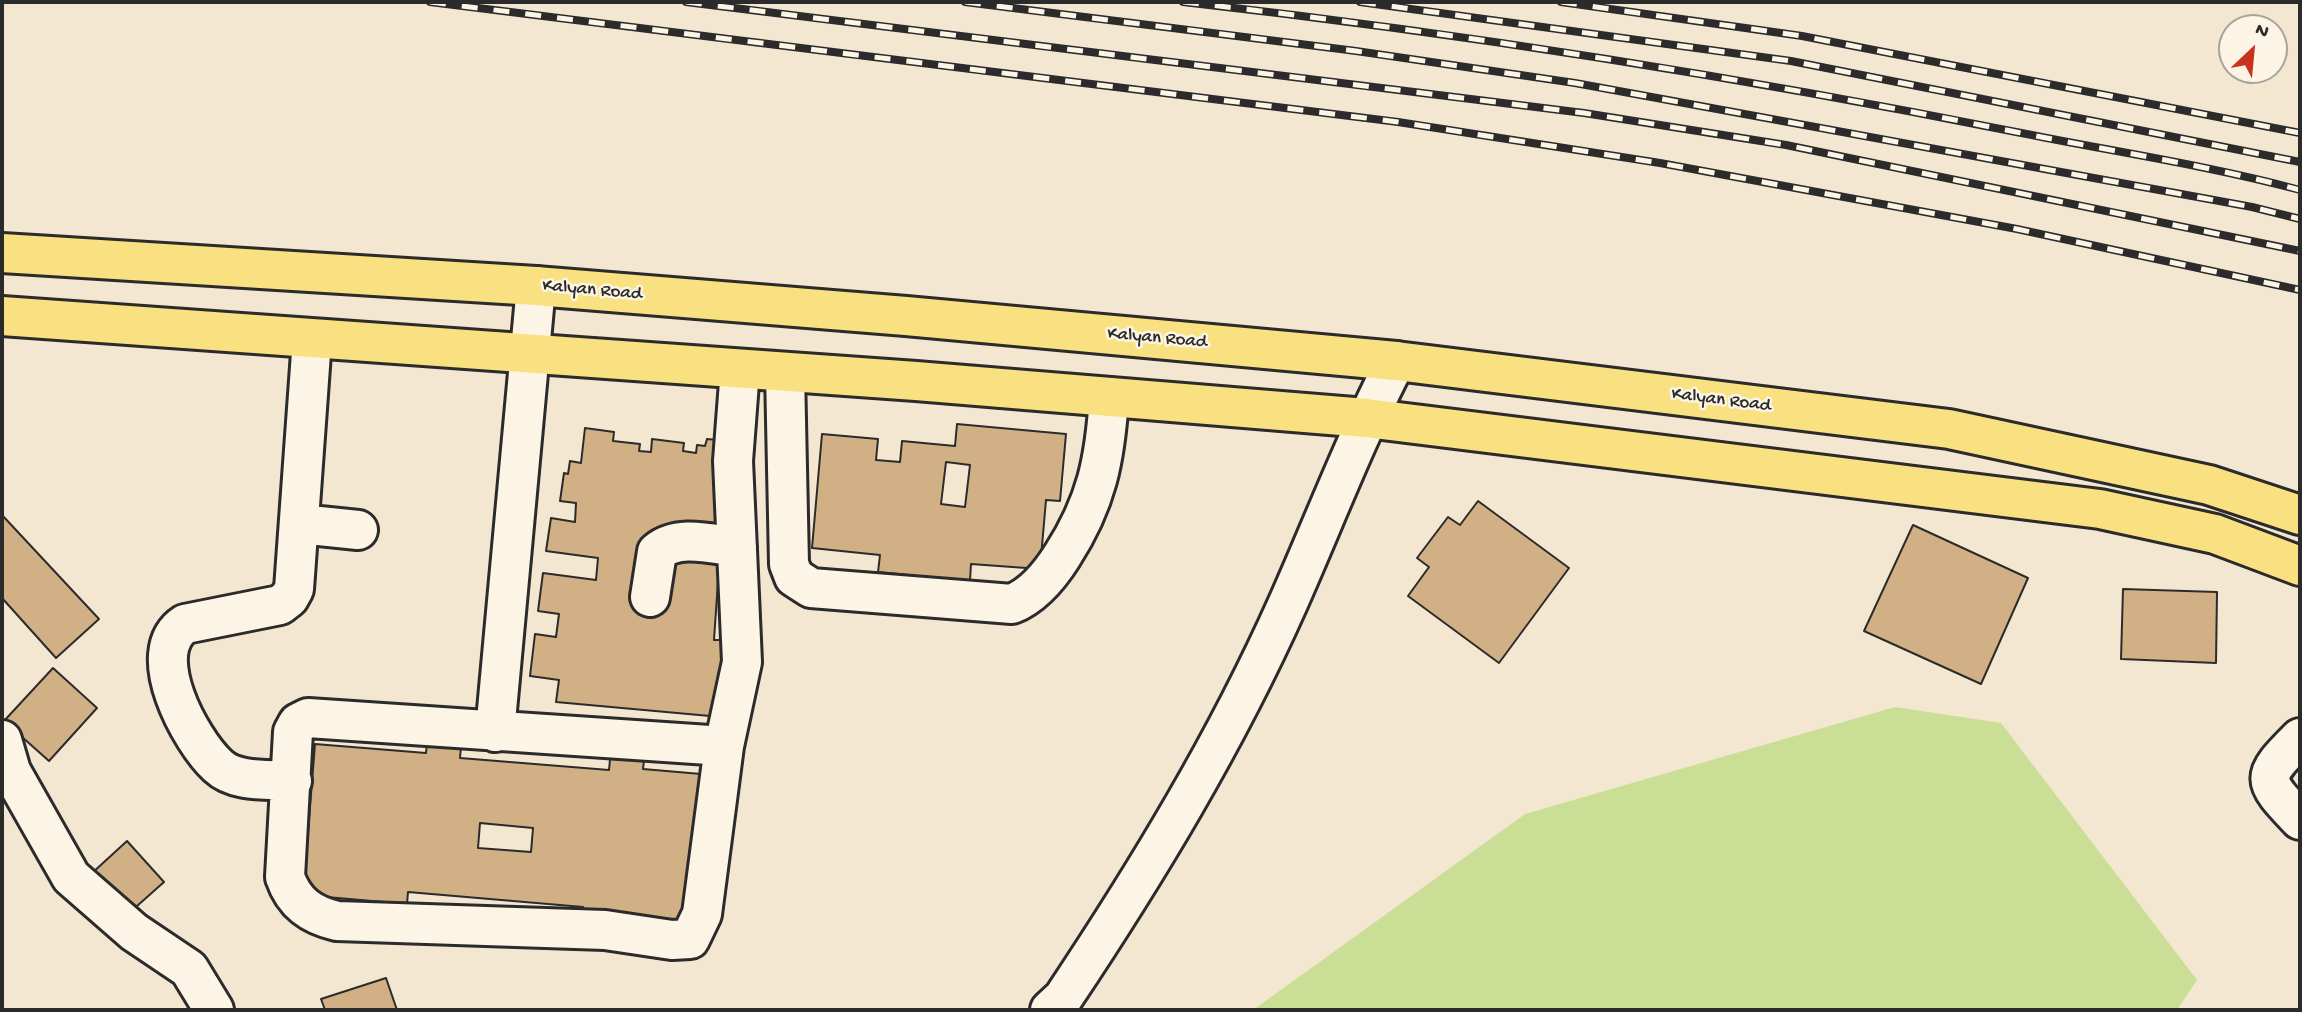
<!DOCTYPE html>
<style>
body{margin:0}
#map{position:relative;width:2302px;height:1012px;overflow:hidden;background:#f4e7d2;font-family:"Gochi Hand",sans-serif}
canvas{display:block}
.frame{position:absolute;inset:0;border:4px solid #2b2b2b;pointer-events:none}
.north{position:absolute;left:2218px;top:14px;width:70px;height:70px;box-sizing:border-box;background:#fcf5e5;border:2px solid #a8a49b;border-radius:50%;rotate:26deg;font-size:19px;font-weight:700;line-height:28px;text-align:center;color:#2b2b2b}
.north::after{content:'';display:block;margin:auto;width:24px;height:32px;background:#c8321e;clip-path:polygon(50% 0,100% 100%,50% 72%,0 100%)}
</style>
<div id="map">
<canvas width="2302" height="1012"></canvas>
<div class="frame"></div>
<div class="north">N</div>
</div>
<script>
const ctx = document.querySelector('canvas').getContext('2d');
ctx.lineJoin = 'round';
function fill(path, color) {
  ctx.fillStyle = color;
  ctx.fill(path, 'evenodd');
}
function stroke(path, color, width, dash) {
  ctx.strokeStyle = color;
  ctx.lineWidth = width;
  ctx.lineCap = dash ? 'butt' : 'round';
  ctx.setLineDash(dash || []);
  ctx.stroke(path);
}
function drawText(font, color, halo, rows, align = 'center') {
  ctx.font = font + ' "Gochi Hand",sans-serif';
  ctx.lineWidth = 5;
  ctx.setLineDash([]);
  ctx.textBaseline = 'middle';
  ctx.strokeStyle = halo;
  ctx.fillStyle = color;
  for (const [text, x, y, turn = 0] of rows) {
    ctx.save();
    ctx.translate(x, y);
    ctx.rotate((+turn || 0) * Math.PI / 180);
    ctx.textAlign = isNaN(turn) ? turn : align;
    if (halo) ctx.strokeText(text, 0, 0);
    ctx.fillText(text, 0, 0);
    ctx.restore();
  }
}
fill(new Path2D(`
 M 1895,707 L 2001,723 L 2197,980 L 2177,1010 L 1253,1010 L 1525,814 Z`), '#cadf95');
const building = new Path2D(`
 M 957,424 L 1066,434 L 1060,501 L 1046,500 L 1040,569 L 971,564 L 970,581 L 878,572 L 880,555 L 812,548 L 822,434 L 878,439 L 876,460 L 900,462 L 902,441 L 955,446 ZM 946,462 L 970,465 L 965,507 L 941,504 Z
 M 585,428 L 614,432 L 613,441 L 640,444 L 639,451 L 651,452 L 652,439 L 684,443 L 683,451 L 696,453 L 697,445 L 705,446 L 707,439 L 729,441 L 723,538 L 647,534 L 638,603 L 667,560 L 687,562 L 688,548 L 720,552 L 714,640 L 727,640 L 721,717 L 556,702 L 559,680 L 530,676 L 535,634 L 556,637 L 559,614 L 538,611 L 543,573 L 596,580 L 598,558 L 546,551 L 551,518 L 575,522 L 576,503 L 560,501 L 564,473 L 568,474 L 570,461 L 581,463 Z
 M 1478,501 L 1569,568 L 1499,663 L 1408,596 L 1429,567 L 1417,558 L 1448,517 L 1460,525 Z
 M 2,515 L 99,619 L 56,658 L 2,598 Z
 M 1913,525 L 2028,578 L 1981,684 L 1864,631 Z
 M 2123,589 L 2217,592 L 2216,663 L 2121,659 Z
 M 53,668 L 97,708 L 49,761 L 4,721 Z
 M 428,734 L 462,736 L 460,758 L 609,770 L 611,749 L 645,752 L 643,769 L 701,774 L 689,927 L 582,919 L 583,907 L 408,892 L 407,904 L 303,895 L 315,744 L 426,753 ZM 480,823 L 533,828 L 531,852 L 478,848 Z
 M 127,841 L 164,882 L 128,914 L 91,874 Z
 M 386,978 L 397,1010 L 325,1010 L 321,999 Z`);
fill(building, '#d2b085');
stroke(building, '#2b2b2b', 2);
const minor = new Path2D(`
 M 785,372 L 789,564 L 794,577 L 811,588 L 1012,604 C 1034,595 1050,575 1062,556 C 1097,502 1105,459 1109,397
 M 300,524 L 358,530
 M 650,597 L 657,552 C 678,534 711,544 737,547
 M 495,732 L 536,286
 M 2300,738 C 2260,778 2261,779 2300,820
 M 2,740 L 11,771 L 71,877 L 134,932 L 189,969 L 214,1010
 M 724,746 L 308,718 L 298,723 L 293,732 L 285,877 C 294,903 311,915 337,921 L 605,930 L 672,940 L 690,939 L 702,914 L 724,746 L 742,662 L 733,461 L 740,369
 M 292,781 C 269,779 236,783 218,766 C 190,740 142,652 185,624 L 280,605 L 289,598 L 294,589 L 312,339
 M 1050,1010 L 1063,998 C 1147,872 1226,742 1288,603 C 1324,522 1355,440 1396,361`);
const major = new Path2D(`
 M 2,253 L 536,286 L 906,316 L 1396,361 L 1949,429 L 2209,485 L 2300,515
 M 2,316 L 916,381 L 1366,418 L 2100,509 L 2215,534 L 2300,566`);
stroke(minor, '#2b2b2b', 44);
stroke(major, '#2b2b2b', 44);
stroke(minor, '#fcf5e5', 38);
stroke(major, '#f9e181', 38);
const rail = new Path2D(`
 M 430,2 L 1398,122 L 1660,163 L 2017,229 L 2300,290
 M 686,2 L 1584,113 L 1786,145 L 2300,251
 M 965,2 L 1356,51 L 1575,83 L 2252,207 L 2300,219
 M 1183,2 C 1462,33 1740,77 2016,132 C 2110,151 2207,165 2300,190
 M 1360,2 L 1791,61 L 2300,162
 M 1561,2 L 1802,36 L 2300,133`);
stroke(rail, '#2b2b2b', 8);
stroke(rail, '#fcf5e5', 5, [16]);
drawText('19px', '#2b2b2b', '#fcf5e5', [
 ["Kalyan Road",592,291,5],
 ["Kalyan Road",1157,339,5],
 ["Kalyan Road",1721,401,7]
]);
</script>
